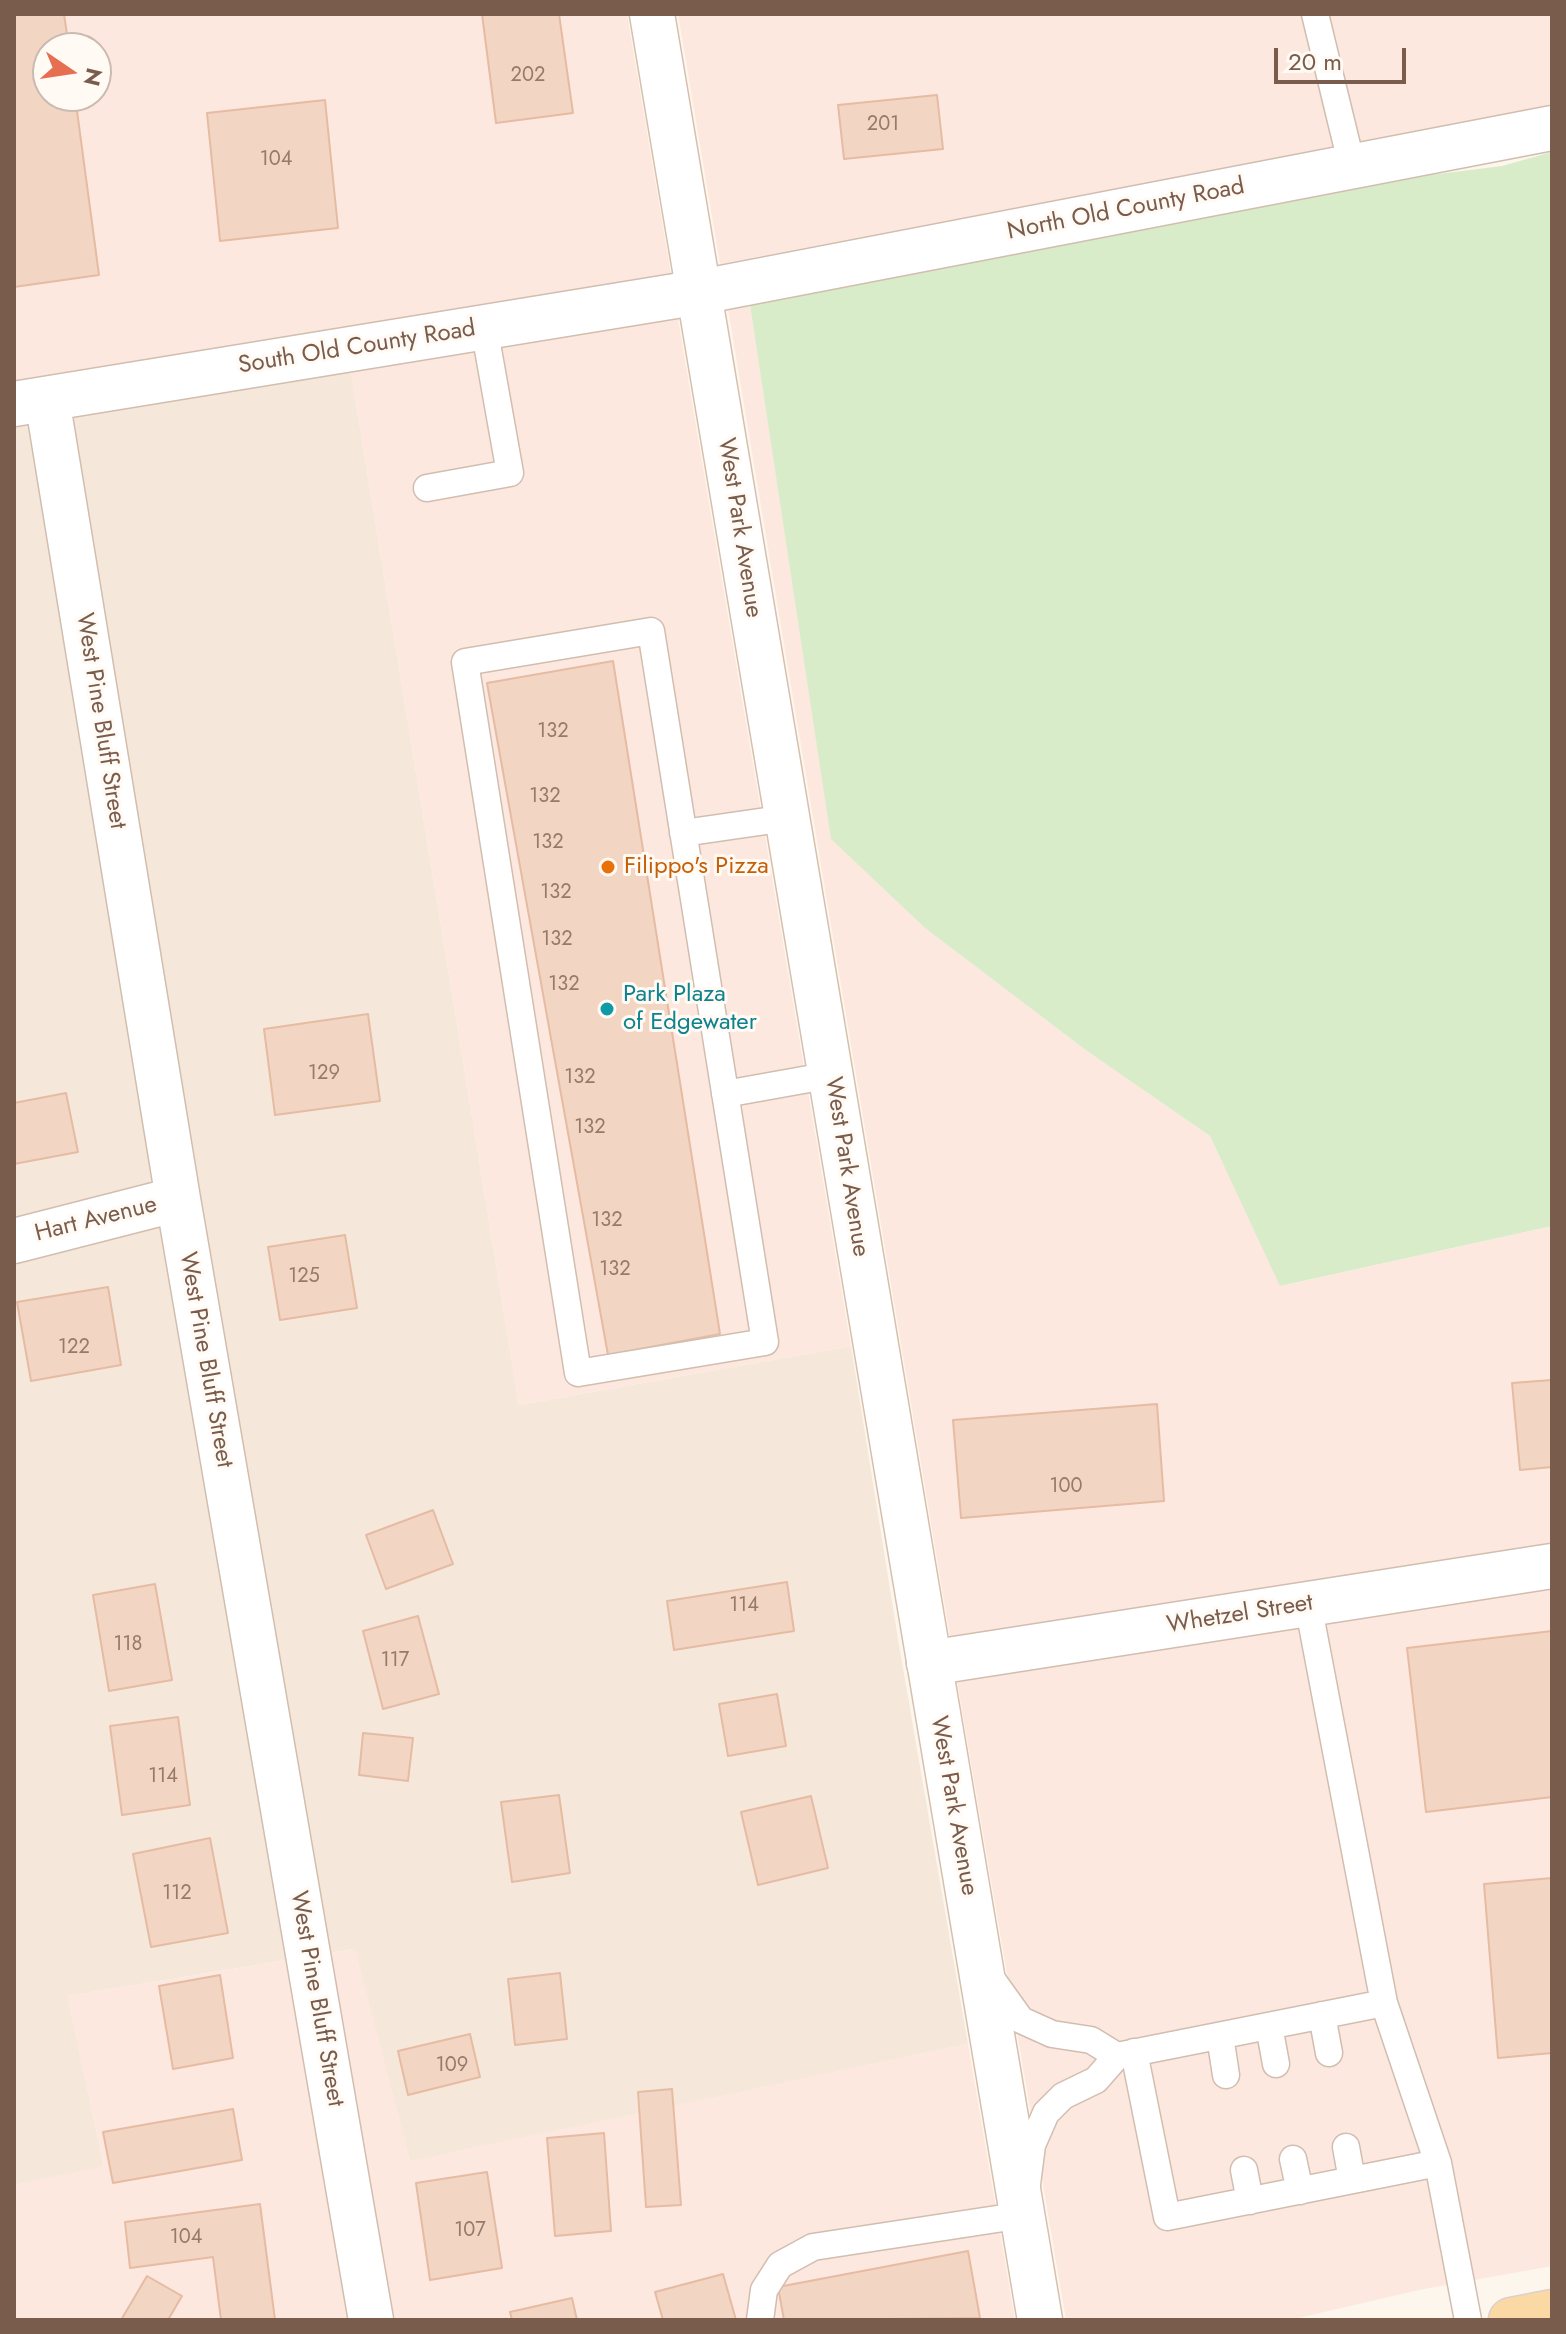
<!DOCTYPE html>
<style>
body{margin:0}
#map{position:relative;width:1566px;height:2334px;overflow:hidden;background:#fdf6ec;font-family:Jost,sans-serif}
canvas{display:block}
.frame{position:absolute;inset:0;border:16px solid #7a5c4d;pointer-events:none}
.north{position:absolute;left:32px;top:32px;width:80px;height:80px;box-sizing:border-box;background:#fffaf3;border:2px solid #cabbb1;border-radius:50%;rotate:103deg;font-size:22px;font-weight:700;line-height:32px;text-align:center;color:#7a5c4d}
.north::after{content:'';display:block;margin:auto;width:28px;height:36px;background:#e76f51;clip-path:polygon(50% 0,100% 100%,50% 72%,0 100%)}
.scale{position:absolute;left:1274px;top:48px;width:132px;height:36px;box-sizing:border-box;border:4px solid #7a5c4d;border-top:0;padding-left:10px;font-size:24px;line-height:28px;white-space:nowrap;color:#7a5c4d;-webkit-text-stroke:6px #fffaf3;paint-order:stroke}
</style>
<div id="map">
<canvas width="1566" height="2334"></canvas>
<div class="frame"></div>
<div class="north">N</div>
<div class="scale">20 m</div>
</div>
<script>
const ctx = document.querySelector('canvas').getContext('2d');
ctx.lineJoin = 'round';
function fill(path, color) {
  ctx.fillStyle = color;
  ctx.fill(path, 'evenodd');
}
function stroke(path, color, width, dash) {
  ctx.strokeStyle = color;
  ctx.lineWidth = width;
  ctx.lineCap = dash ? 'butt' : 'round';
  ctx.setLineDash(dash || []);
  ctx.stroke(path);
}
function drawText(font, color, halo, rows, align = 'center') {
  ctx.font = font + ' Jost,sans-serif';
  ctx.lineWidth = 6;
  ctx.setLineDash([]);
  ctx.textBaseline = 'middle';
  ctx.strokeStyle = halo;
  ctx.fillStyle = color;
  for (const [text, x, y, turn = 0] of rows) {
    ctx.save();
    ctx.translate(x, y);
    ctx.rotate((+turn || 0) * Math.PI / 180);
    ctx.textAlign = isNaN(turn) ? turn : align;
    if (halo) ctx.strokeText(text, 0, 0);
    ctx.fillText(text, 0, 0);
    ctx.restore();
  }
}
fill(new Path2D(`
 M 350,366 L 519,1405 L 851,1346 L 899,1645 L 968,2044 L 410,2162 L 354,1949 L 68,1996 L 104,2167 L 14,2185 L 14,399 Z`), '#f5e8da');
fill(new Path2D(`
 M 14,14 L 627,14 L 671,274 L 668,275 L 674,295 L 851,1346 L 519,1405 L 350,366 L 14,399 ZM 48,48 L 96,48 L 96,96 L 48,96 Z
 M 678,14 L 1552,14 L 1552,105 L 720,264 Z
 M 750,305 L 832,839 L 925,928 L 1087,1051 L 1210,1136 L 1281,1286 L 1552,1226 L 1552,1543 L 950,1637 L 728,309 Z
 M 1552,1589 L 1552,2266 L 1419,2290 L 1290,2320 L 1066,2320 L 957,1681 Z
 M 355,1949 L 410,2161 L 968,2044 L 1015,2320 L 14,2320 L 14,2185 L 104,2166 L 67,1996 Z`), '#fde8e0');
fill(new Path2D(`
 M 1552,152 L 1552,1226 L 1280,1286 L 1210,1136 L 1087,1051 L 925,928 L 831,839 L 750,305 L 1430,175 L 1502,166 Z`), '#d8ecc9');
const building = new Path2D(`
 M 14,14 L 64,14 L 69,48 L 48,48 L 48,96 L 75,96 L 99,275 L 14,287 Z
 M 482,14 L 559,14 L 573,113 L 496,123 Z
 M 937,95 L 943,149 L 844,159 L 838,105 Z
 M 325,100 L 338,228 L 220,241 L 207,113 Z
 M 613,661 L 720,1334 L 608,1355 L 487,683 Z
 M 368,1014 L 380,1101 L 275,1115 L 264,1029 Z
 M 66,1093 L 78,1152 L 14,1164 L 14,1103 Z
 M 345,1235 L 357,1308 L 280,1320 L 268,1247 Z
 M 108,1287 L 121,1365 L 31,1381 L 17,1302 Z
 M 1552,1380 L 1552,1467 L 1520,1470 L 1512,1383 Z
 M 1157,1404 L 1164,1501 L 961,1518 L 953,1420 Z
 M 433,1510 L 453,1564 L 386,1589 L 366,1535 Z
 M 787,1582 L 794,1631 L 674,1650 L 667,1601 Z
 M 155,1584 L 172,1680 L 109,1691 L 93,1595 Z
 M 418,1616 L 439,1694 L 383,1709 L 363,1631 Z
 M 1552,1631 L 1552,1797 L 1426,1812 L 1407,1648 Z
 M 777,1694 L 786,1746 L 728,1756 L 719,1704 Z
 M 178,1717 L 190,1805 L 122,1815 L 110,1726 Z
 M 363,1733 L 413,1738 L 408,1781 L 359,1775 Z
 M 559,1795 L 570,1873 L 512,1882 L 501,1802 Z
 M 811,1796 L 828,1868 L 758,1885 L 741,1812 Z
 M 210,1838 L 228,1933 L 151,1947 L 133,1854 Z
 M 1552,1878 L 1552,2053 L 1498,2058 L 1484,1884 Z
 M 560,1973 L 567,2039 L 515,2045 L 508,1979 Z
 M 220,1975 L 233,2058 L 173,2069 L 159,1986 Z
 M 470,2034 L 480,2077 L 408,2095 L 398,2051 Z
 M 672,2089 L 681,2205 L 646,2207 L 638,2092 Z
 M 233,2109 L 242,2160 L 113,2183 L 103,2132 Z
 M 604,2133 L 611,2231 L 555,2236 L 547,2138 Z
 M 487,2172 L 502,2268 L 430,2280 L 416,2183 Z
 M 260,2204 L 275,2320 L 221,2320 L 213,2257 L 130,2268 L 125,2222 Z
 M 968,2251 L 980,2318 L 784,2320 L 778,2287 Z
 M 723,2274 L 736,2320 L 663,2320 L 655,2292 Z
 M 147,2276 L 182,2296 L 168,2320 L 121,2320 Z
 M 572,2298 L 577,2320 L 512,2320 L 510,2312 Z`);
fill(building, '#f3d5c3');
stroke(building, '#e6bba3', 2);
const lane = new Path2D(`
 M 1315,14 L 1352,166
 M 427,488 L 510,473 L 484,327
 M 651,631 L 765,1342 L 578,1373 L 465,662 Z
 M 683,833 L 787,818
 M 725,1094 L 831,1075
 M 1308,1604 L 1384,2003 L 1438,2163 L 1468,2320
 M 988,1974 L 1021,2020 L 1052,2034 L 1091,2040 L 1117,2056
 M 1322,2015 L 1329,2053
 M 1269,2026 L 1276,2064
 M 1220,2036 L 1226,2075
 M 1134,2052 L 1167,2217 L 1438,2163
 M 1346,2147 L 1352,2180
 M 1293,2159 L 1300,2191
 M 1244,2170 L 1250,2201
 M 760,2320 L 764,2290 L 780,2265 L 813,2247 L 1023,2215 L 1032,2145 L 1046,2113 L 1063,2096 L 1096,2080 L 1117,2056 L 1384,2003`);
const street = new Path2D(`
 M 47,399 L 178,1199 L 371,2320
 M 14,404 L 700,292 L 1552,128
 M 14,1241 L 178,1199
 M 929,1663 L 1552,1566`);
const secondary = new Path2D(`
 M 652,14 L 1040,2320`);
const primary = new Path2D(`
 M 1511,2320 L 1552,2312`);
stroke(lane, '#d1beb0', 29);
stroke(street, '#d1beb0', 47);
stroke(secondary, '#d6c0b0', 47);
stroke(primary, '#dad1cd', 47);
stroke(lane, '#fff', 26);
stroke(street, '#fff', 44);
stroke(secondary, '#fff', 44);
stroke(primary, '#fbd9a5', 44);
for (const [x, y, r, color] of [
 [608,867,8,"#e8710a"],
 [607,1009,8,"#0f9aa8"]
]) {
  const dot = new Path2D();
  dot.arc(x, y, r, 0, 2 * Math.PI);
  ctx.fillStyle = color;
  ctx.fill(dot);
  stroke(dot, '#fffaf3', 3);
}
drawText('20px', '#987a6a', null, [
 ["202",528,76],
 ["201",883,125],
 ["104",276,160],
 ["132",553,732],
 ["132",545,797],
 ["132",548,843],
 ["132",556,893],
 ["132",557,940],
 ["132",564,985],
 ["129",324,1074],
 ["132",580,1078],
 ["132",590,1128],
 ["132",607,1221],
 ["132",615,1270],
 ["125",304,1277],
 ["122",74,1348],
 ["100",1066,1487],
 ["114",744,1606],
 ["118",128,1645],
 ["117",395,1661],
 ["114",163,1777],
 ["112",177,1894],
 ["109",452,2066],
 ["107",470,2231],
 ["104",186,2238]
]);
drawText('24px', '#7a5c4d', '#fffaf3', [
 ["North Old County Road",1126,210,-11],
 ["South Old County Road",357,348,-9],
 ["West Park Avenue",739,528,81],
 ["West Pine Bluff Street",100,721,81],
 ["West Park Avenue",846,1167,81],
 ["Hart Avenue",96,1220,-14],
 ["West Pine Bluff Street",205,1360,80],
 ["Whetzel Street",1240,1615,-9],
 ["West Park Avenue",953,1806,80],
 ["West Pine Bluff Street",316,1999,80]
]);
drawText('24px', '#c56008', '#fffaf3', [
 ["Filippo's Pizza",624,867]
], 'left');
drawText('24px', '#0d838f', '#fffaf3', [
 ["Park Plaza",623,995],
 ["of Edgewater",623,1023]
], 'left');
</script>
